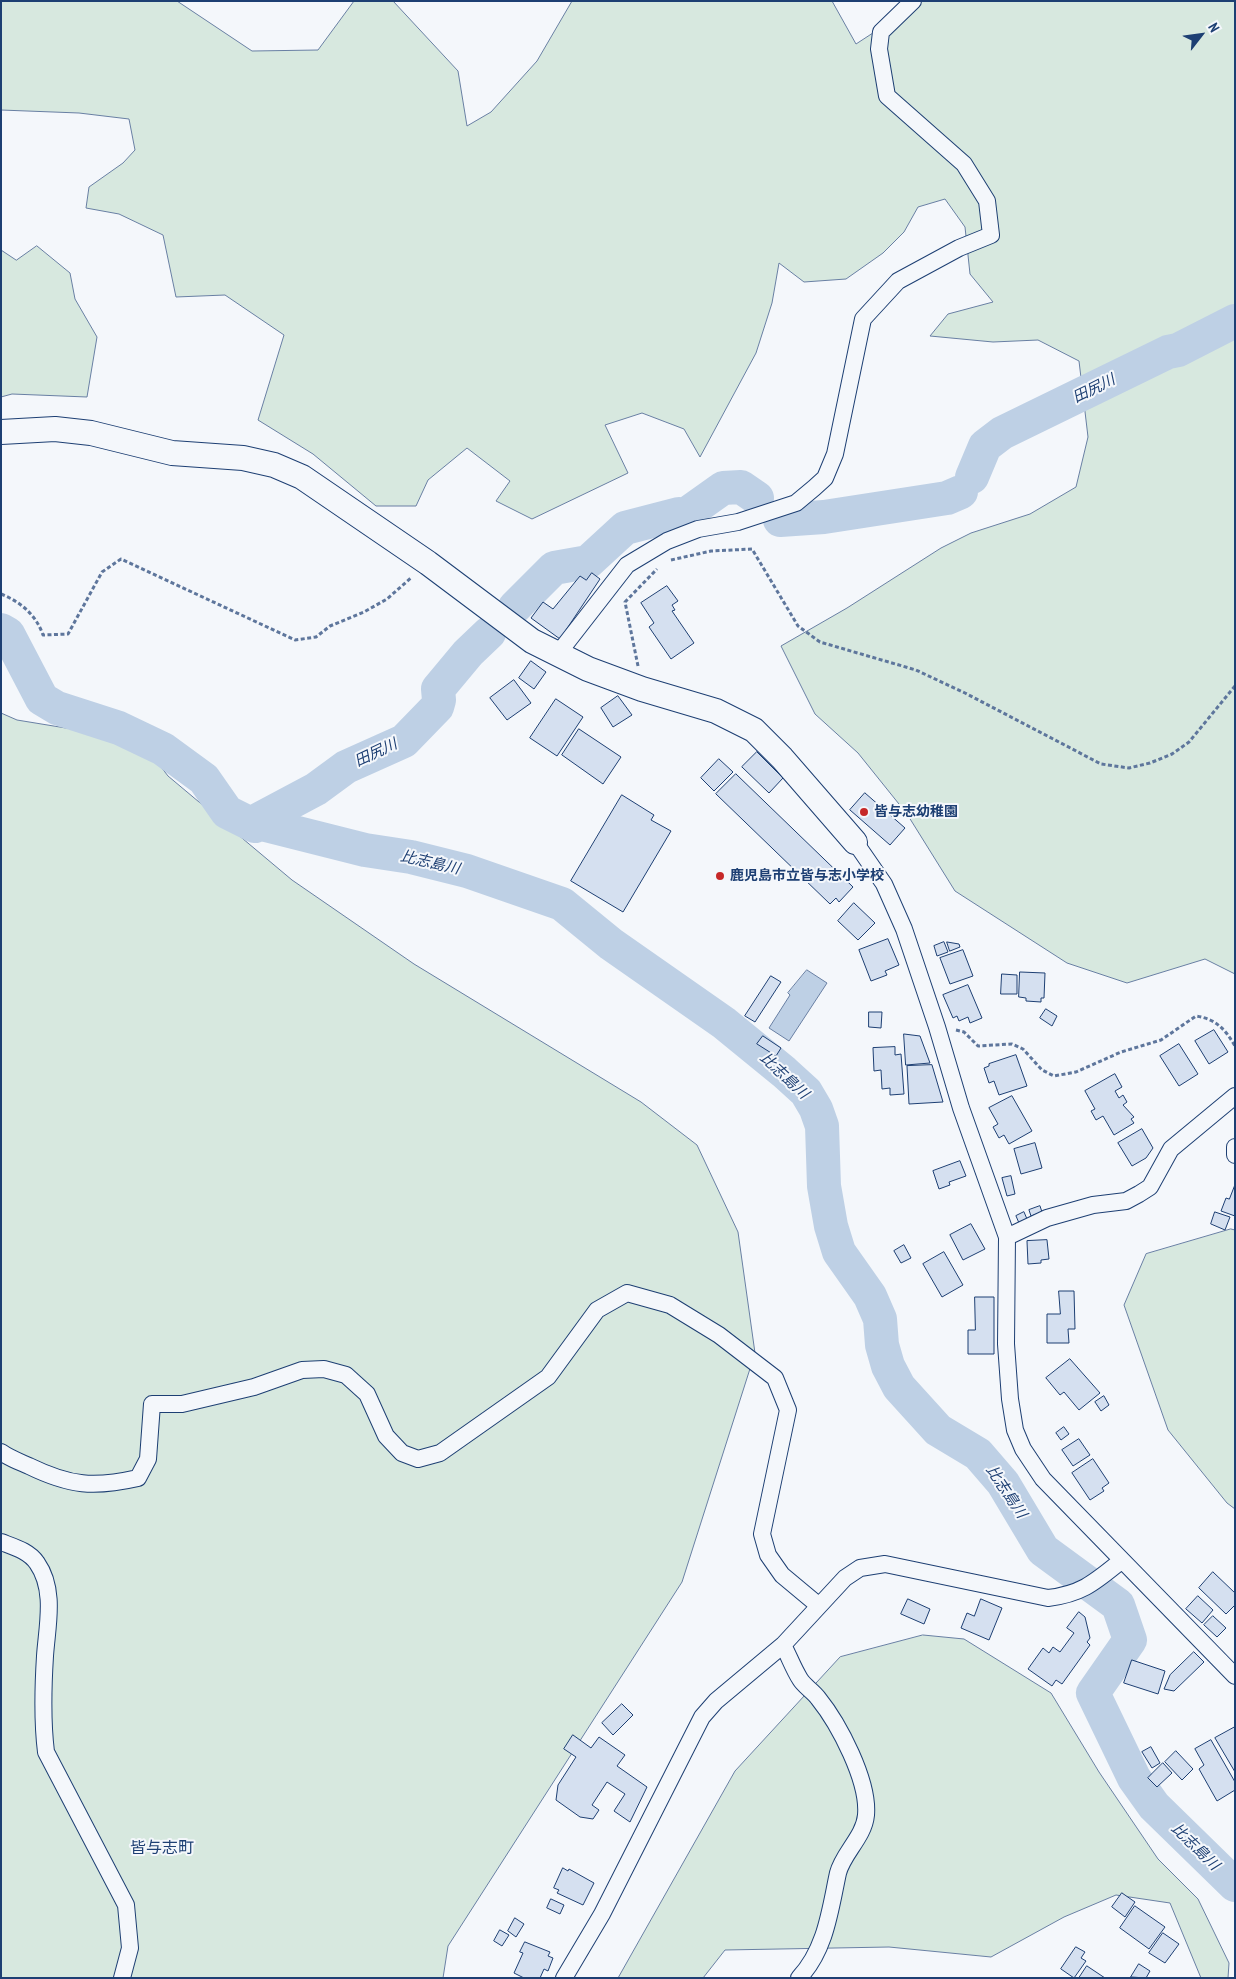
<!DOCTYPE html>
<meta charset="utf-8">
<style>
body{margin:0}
#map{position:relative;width:1236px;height:1979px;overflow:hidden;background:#f4f7fb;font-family:"PT Sans Narrow",sans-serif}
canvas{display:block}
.frame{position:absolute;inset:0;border:2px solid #1d3f73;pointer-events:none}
.north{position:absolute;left:1176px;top:10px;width:50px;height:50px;-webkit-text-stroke:4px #f4f7fb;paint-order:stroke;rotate:60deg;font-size:14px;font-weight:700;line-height:20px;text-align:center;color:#1d3f73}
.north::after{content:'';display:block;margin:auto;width:18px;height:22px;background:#1d3f73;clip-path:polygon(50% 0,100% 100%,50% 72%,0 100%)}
</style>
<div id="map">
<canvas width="1236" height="1979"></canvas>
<div class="frame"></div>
<div class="north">N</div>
</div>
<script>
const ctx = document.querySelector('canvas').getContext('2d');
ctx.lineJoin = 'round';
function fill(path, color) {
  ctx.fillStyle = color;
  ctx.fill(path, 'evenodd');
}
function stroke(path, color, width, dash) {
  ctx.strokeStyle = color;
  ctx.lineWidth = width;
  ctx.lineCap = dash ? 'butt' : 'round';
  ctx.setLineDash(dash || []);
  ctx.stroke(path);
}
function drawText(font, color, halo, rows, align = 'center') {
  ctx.font = font + ' "PT Sans Narrow","Noto Sans JP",sans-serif';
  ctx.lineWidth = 4;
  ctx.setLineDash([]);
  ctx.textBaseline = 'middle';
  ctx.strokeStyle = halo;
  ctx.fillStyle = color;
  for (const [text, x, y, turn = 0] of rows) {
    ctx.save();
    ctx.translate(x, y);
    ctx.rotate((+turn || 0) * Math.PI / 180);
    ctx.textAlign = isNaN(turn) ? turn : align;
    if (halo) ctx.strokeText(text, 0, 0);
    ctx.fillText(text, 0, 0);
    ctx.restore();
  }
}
const green = new Path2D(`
 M 1,1 L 177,1 L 252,51 L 318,50 L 354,1 L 393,1 L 458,71 L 467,126 L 491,112 L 537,61 L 572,1 L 832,1 L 856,44 L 922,1 L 1235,1 L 1235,974 L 1205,959 L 1127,983 L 1067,963 L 955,891 L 907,814 L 858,753 L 815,714 L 781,646 L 847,608 L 941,548 L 971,533 L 1030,514 L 1076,487 L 1088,437 L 1079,361 L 1038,340 L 993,342 L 930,336 L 948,314 L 993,302 L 970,274 L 965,227 L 945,199 L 918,207 L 904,232 L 883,253 L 846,279 L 804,282 L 779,263 L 772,303 L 756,353 L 700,457 L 684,429 L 642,413 L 605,425 L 628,473 L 532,519 L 496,501 L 510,481 L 467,448 L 428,480 L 416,506 L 376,506 L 313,454 L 258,420 L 284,335 L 225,295 L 176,297 L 163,235 L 119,214 L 86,208 L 89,187 L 123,163 L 135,150 L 129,119 L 79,113 L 1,110 Z
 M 37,246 L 70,273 L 75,299 L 97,337 L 87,397 L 12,394 L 1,397 L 1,250 L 16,260 Z
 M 1,713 L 17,720 L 78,730 L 124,745 L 158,763 L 168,776 L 292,880 L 414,964 L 641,1102 L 697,1145 L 738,1232 L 755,1353 L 682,1582 L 448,1946 L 443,1978 L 1,1978 Z
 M 1231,1229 L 1235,1230 L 1235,1509 L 1227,1503 L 1168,1430 L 1124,1305 L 1146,1254 Z
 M 923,1635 L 964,1639 L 1051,1693 L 1099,1772 L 1158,1859 L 1198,1899 L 1229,1963 L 1228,1978 L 1201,1978 L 1170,1903 L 1116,1895 L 1064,1917 L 991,1957 L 889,1947 L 725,1950 L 703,1978 L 618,1978 L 735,1771 L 840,1657 Z`);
fill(green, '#d7e8df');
stroke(green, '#687fa3', 1);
const water = new Path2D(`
 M 807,970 L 827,983 L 789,1041 L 769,1028 L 790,995 L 788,993 Z`);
fill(water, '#bed0e5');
stroke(water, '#687fa3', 1);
stroke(new Path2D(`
 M 972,477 L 985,446 L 1002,433 L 1168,352 L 1178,350 L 1235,321
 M 780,520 L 824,517 L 947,498 L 961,492
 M 515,607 L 554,568 L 588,562 L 625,528 L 679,514 L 685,515 L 723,488 L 741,487 L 757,498
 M 1,630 L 8,634 L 42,699 L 57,708 L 119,728 L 163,749 L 204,779 L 227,812 L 255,826 L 254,822
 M 254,822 L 365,850 L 411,857 L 467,871 L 562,904 L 611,944 L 724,1023 L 784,1072 L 806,1092 L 816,1109 L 822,1126 L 824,1186 L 831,1226 L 839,1252 L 870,1296 L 880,1319 L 882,1345 L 888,1366 L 899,1387 L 938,1430 L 978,1454 L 1003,1483 L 1043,1550 L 1118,1605 L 1130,1640 L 1093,1693 L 1134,1778 L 1154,1806 L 1235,1885
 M 254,822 L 316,789 L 346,767 L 404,741 L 437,707 L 439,700 L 438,689 L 468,653 L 489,633`), '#bed0e5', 34);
const building = new Path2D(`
 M 592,573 L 600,579 L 560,639 L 531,618 L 543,602 L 553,609 L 580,576 L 586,580 Z
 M 667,586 L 678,601 L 672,605 L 675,610 L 672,611 L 694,643 L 671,659 L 649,627 L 654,623 L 641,603 Z
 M 531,661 L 546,672 L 534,689 L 519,678 Z
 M 514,680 L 531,703 L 507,720 L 490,698 Z
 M 618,696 L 632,715 L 613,727 L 601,708 Z
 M 556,699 L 583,717 L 557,756 L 530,738 Z
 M 579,729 L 621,757 L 603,784 L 562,755 Z
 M 757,752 L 783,778 L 769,793 L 742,767 Z
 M 719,759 L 733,772 L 714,791 L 701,778 Z
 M 736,774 L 853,887 L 839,902 L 836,898 L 830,904 L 716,794 Z
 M 865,793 L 905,828 L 890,845 L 850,810 Z
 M 622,795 L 654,815 L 651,820 L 671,831 L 623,912 L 571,881 Z
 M 854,903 L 875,923 L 858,940 L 838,921 Z
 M 888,939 L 899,965 L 885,971 L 887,975 L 871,981 L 859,950 Z
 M 944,942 L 948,952 L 937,956 L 934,946 Z
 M 947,942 L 959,944 L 960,947 L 950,951 Z
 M 963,950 L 973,976 L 950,984 L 940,958 Z
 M 1020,972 L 1045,973 L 1044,998 L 1041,998 L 1041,1002 L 1026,1001 L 1026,998 L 1019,997 Z
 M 1002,974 L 1017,975 L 1017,994 L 1001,994 Z
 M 771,976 L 781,982 L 755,1022 L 745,1016 Z
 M 968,985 L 982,1018 L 970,1023 L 968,1017 L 959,1021 L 957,1016 L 953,1018 L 943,995 Z
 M 1046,1009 L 1057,1016 L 1052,1026 L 1040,1018 Z
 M 869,1012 L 882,1012 L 881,1028 L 869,1027 Z
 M 1214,1030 L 1228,1052 L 1209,1064 L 1195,1041 Z
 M 904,1034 L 920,1036 L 930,1063 L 906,1065 Z
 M 763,1036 L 781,1048 L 776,1056 L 757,1044 Z
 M 1179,1044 L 1198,1074 L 1179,1086 L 1160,1056 Z
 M 895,1047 L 895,1055 L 901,1054 L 904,1094 L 890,1095 L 890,1088 L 882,1089 L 881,1070 L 874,1071 L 873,1048 Z
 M 1016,1055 L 1027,1086 L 999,1095 L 994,1081 L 989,1083 L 984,1068 L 989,1066 L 989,1064 Z
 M 932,1065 L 943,1102 L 909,1104 L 907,1066 Z
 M 1115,1074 L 1122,1087 L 1115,1091 L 1119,1098 L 1123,1095 L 1127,1102 L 1123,1105 L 1134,1117 L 1131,1119 L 1134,1123 L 1114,1135 L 1103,1116 L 1096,1120 L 1091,1111 L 1095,1109 L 1085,1091 Z
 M 1012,1096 L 1032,1131 L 1009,1144 L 1004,1135 L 999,1138 L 993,1127 L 998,1124 L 989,1108 Z
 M 1142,1129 L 1153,1148 L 1146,1158 L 1132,1166 L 1118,1143 Z
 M 1035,1143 L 1042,1168 L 1021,1174 L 1014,1149 Z
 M 960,1161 L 966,1176 L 949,1182 L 950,1185 L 939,1189 L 933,1171 Z
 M 1011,1176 L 1015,1194 L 1007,1196 L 1002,1178 Z
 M 1235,1185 L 1235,1216 L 1221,1211 L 1226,1198 L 1229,1199 Z
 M 1040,1206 L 1042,1212 L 1031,1216 L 1029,1210 Z
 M 1024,1212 L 1027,1219 L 1019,1223 L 1016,1216 Z
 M 1215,1212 L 1230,1217 L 1225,1230 L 1211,1224 Z
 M 971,1224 L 985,1249 L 963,1260 L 950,1235 Z
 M 1047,1240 L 1049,1259 L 1041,1260 L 1041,1263 L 1028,1264 L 1027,1241 Z
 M 904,1245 L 911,1258 L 901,1263 L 894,1251 Z
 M 944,1252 L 963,1285 L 942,1297 L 923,1264 Z
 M 1059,1291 L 1074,1291 L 1075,1329 L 1068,1329 L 1069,1343 L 1047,1343 L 1047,1314 L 1060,1314 Z
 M 975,1297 L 994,1297 L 994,1354 L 968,1354 L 968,1330 L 975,1330 Z
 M 1070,1359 L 1100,1393 L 1079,1410 L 1064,1392 L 1060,1395 L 1046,1378 Z
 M 1104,1396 L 1109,1405 L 1101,1411 L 1095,1402 Z
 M 1064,1427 L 1069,1434 L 1061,1440 L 1056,1433 Z
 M 1079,1439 L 1090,1455 L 1073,1466 L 1062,1450 Z
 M 1093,1459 L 1109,1483 L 1102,1488 L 1104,1491 L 1090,1500 L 1072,1473 Z
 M 1213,1572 L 1235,1593 L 1235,1605 L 1226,1614 L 1199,1588 Z
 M 1198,1596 L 1213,1610 L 1202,1623 L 1186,1609 Z
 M 908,1599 L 930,1609 L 924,1624 L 901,1614 Z
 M 981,1599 L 1002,1608 L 989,1640 L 961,1628 L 967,1613 L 974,1616 Z
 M 1079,1612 L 1085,1617 L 1090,1638 L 1087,1642 L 1090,1645 L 1062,1684 L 1056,1680 L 1052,1686 L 1028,1669 L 1043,1648 L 1049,1653 L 1053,1647 L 1060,1652 L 1074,1633 L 1067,1628 Z
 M 1213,1616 L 1226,1628 L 1217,1637 L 1204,1625 Z
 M 1194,1652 L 1204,1662 L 1174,1691 L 1164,1689 L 1170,1675 Z
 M 1132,1660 L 1165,1671 L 1158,1694 L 1124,1683 Z
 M 622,1704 L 633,1715 L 613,1735 L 602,1723 Z
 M 1235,1727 L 1235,1772 L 1215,1738 Z
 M 573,1735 L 591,1748 L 599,1737 L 625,1755 L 617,1766 L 647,1787 L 630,1822 L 614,1811 L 625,1794 L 607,1782 L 592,1805 L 599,1810 L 593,1819 L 580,1817 L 556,1800 L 558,1785 L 576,1757 L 564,1749 Z
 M 1211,1740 L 1235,1782 L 1235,1790 L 1217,1801 L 1199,1769 L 1204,1765 L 1195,1749 Z
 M 1151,1747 L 1160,1763 L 1152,1768 L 1142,1752 Z
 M 1176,1751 L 1193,1769 L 1182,1780 L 1165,1762 Z
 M 1163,1763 L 1172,1773 L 1157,1787 L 1148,1778 Z
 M 563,1868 L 568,1871 L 569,1869 L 594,1883 L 583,1905 L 557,1893 L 559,1890 L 554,1888 Z
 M 1122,1893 L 1135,1902 L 1125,1917 L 1112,1907 Z
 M 551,1899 L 564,1905 L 560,1914 L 547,1908 Z
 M 1135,1906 L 1165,1927 L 1149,1949 L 1120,1928 Z
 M 515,1918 L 524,1924 L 516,1937 L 508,1931 Z
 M 500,1930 L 509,1935 L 502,1946 L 494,1941 Z
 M 1163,1933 L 1179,1944 L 1165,1963 L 1149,1953 Z
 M 525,1942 L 550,1952 L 548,1956 L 553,1958 L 548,1971 L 544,1969 L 540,1978 L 524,1978 L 514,1973 L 523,1953 L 520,1952 Z
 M 1076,1947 L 1085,1952 L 1081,1958 L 1086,1961 L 1074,1978 L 1061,1969 Z
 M 1139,1964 L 1150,1971 L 1146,1978 L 1131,1977 Z
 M 1087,1966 L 1105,1978 L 1079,1978 Z`);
fill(building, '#d5e0f0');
stroke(building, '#1d3f73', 1);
const street = new Path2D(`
 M 557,655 L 627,565 L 667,541 L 698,529 L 738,522 L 796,503 L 814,488 L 825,478 L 835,454 L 863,319 L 898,281 L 959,248 L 991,235 L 987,201 L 964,164 L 887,96 L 879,49 L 881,32 L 913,1
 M 855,842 L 884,884 L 904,929 L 937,1027 L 961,1108 L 1007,1237 L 1006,1344 L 1010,1399 L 1015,1430 L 1023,1449 L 1043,1479 L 1235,1676
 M 1235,1147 L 1235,1155
 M 1007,1237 L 1047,1218 L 1093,1205 L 1126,1201 L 1139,1194 L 1150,1187 L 1171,1149 L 1235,1096
 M 1,1452 C 9,1458 20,1462 29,1466 C 70,1486 94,1488 138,1478 L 148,1459 L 152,1404 L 182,1404 L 254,1387 L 302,1370 L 324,1369 L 346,1375 L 367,1394 L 386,1436 L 402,1453 L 418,1459 L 440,1453 L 548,1377 L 597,1310 L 627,1293 L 670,1305 L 719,1335 L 775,1378 L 788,1410 L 762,1534 L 768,1555 L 782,1575 L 818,1605
 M 1,1542 C 14,1547 29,1551 37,1563 C 56,1590 47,1626 45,1656 C 43,1688 42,1720 46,1752 L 126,1905 L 130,1948 L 122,1978
 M 783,1645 C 789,1656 793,1668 800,1679 C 804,1686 813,1691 818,1698 C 839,1724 869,1781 866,1815 C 864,1837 843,1853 838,1873 C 830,1910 826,1949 799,1978
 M 564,1978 L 602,1914 L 702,1717 L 716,1701 L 783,1645 L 845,1578 L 860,1568 L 885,1564 L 1048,1598 C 1082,1594 1095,1582 1121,1561`);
const secondary = new Path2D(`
 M 1,432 L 55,429 L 91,433 L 172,453 L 243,458 L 274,465 L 302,477 L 428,563 L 532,641 L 588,669 L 642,689 L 716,711 L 754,730 L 782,758 L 855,842`);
stroke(street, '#1d3f73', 18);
stroke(secondary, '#1d3f73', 26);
stroke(new Path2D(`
 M 671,560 L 711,551 L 752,549 L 798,626 L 820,642 L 916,670 L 965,693 L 1101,764 L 1129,768 L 1150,763 L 1172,754 L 1189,742 L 1235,686
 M 1,594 C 21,602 36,615 43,635 L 68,634 L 102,572 L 121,559 L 295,640 L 316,637 L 330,626 L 364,612 L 387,599 L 412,577
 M 638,666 L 625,602 L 657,569
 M 956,1030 L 964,1032 L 978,1046 L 1012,1044 L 1023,1049 L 1042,1070 L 1054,1076 L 1076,1072 L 1121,1052 L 1161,1040 L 1196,1016 C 1216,1019 1225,1029 1235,1046`), '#5e769c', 3, [4, 2.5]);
stroke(street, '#f4f7fb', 16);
stroke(secondary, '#f4f7fb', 24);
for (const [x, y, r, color] of [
 [864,812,5,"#c62828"],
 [720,876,5,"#c62828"]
]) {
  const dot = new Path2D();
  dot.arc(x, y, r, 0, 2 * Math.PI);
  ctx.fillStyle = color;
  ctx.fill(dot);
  stroke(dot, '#f4f7fb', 2);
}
drawText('bold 14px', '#1d3f73', '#f4f7fb', [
 ["皆与志幼稚園",874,812],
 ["鹿児島市立皆与志小学校",730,876]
], 'left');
drawText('italic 15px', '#1d3f73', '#f4f7fb', [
 ["田尻川",1094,389,-26],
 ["田尻川",376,753,-25],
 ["比志島川",430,863,13],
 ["比志島川",784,1076,43],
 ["比志島川",1006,1492,56],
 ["比志島川",1195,1847,44]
]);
drawText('16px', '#1d3f73', '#f4f7fb', [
 ["皆与志町",162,1848]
]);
</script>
